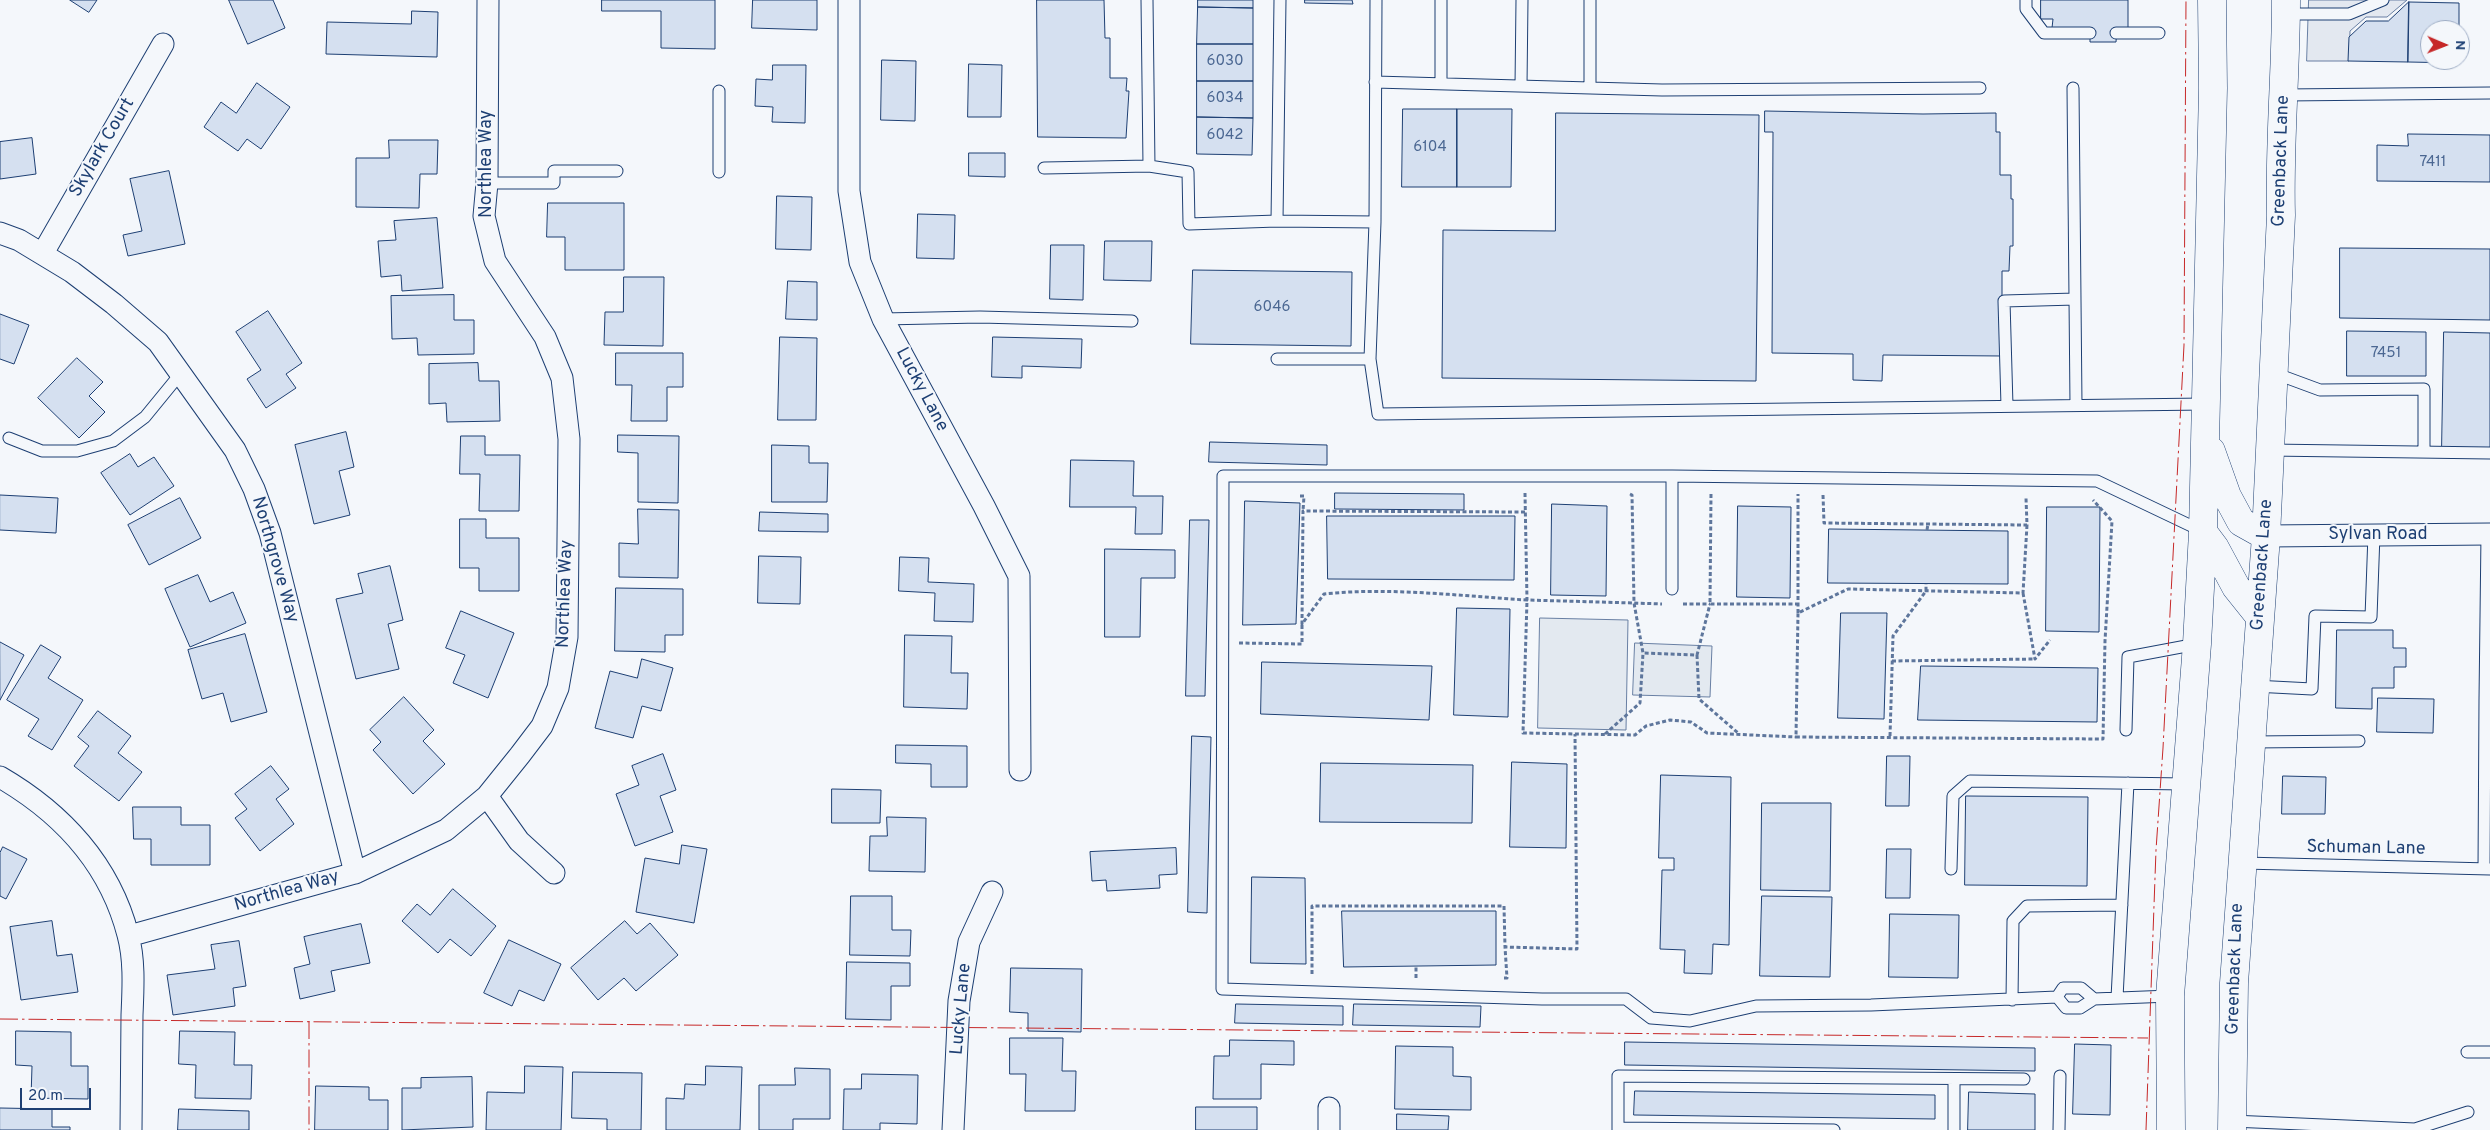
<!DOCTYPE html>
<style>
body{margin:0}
#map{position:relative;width:2490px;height:1130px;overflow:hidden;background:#f4f7fb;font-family:Overpass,sans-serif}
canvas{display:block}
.north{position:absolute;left:2420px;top:20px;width:50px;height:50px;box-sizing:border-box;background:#f4f7fb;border:1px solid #9eadc5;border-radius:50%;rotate:91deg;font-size:14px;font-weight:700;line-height:20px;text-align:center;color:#1d3f73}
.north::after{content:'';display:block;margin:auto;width:18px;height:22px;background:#c62828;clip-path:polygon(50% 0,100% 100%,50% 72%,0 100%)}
.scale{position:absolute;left:20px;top:1088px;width:71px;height:22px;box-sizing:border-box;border:2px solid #1d3f73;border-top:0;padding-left:6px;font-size:15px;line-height:18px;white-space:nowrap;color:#1d3f73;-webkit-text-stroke:4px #f4f7fb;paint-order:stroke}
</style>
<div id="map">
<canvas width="2490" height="1130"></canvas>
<div class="north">N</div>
<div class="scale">20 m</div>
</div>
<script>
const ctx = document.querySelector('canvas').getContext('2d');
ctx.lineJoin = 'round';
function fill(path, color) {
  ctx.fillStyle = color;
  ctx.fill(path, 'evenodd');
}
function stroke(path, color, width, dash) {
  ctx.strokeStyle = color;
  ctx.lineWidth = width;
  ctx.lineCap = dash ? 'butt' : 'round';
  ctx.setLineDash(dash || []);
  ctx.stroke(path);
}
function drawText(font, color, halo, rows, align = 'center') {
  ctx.font = font + ' Overpass,sans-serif';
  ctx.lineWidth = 4;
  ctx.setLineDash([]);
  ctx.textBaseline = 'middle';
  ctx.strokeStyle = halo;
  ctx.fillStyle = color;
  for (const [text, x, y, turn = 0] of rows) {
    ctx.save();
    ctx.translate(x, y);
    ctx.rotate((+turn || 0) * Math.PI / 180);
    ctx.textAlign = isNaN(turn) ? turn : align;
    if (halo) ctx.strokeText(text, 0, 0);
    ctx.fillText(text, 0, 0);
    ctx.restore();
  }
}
const green = new Path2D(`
 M 1540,618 L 1628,620 L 1626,730 L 1538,728 Z
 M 1635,643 L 1712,646 L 1710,697 L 1633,695 Z`);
fill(green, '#e3e9f0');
stroke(green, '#687fa3', 1);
const parking = new Path2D(`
 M 2309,0 L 2407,0 L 2387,17 L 2366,17 L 2350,31 L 2349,61 L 2307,61 Z`);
fill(parking, '#e3e8f0');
stroke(parking, '#687fa3', 1);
const building = new Path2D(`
 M 70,0 L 97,0 L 89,12 Z
 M 229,0 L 273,0 L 285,28 L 248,44 Z
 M 602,0 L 715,0 L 715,49 L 661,48 L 661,11 L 602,11 Z
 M 753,0 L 817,0 L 817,30 L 752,28 Z
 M 1037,0 L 1104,0 L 1105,38 L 1110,38 L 1110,78 L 1127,78 L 1126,91 L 1129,91 L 1126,138 L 1038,137 Z
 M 1198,0 L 1253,0 L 1253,8 L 1198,7 Z
 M 1305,0 L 1352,0 L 1353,4 L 1305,3 Z
 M 2041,0 L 2128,0 L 2128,28 L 2117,28 L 2116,42 L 2090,42 L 2090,29 L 2052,28 L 2053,19 L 2041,19 Z
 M 2409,2 L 2459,3 L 2459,30 L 2430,30 L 2430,60 L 2458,60 L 2458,63 L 2408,62 Z
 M 2409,2 L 2408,62 L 2348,61 L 2349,37 L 2366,21 L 2388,21 Z
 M 1198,7 L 1253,8 L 1253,44 L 1197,44 Z
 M 412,11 L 438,12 L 437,57 L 326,54 L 327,22 L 411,24 Z
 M 1197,44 L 1253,44 L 1253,81 L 1197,81 Z
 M 882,60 L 916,61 L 915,121 L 881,120 Z
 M 969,64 L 1002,65 L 1001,117 L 968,117 Z
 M 773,65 L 806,65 L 805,123 L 772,122 L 773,107 L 755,106 L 756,79 L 772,80 Z
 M 1197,81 L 1253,81 L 1253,118 L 1197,117 Z
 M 257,83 L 290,107 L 261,149 L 247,139 L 238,151 L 204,127 L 221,102 L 236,113 Z
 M 1403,109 L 1457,109 L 1457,187 L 1402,187 Z
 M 1457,109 L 1512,109 L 1511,187 L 1457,187 Z
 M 1765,111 L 1923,114 L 1996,113 L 1996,132 L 2000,132 L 2000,175 L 2011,175 L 2011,199 L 2013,199 L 2013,246 L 2010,246 L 2009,271 L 2002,271 L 2002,356 L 1883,355 L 1882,381 L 1853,380 L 1853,354 L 1772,353 L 1773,132 L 1765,132 Z
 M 1556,113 L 1759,115 L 1756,381 L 1442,378 L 1443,230 L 1555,231 Z
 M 1197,117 L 1253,118 L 1252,155 L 1197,154 Z
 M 2408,134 L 2490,135 L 2490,182 L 2377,181 L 2377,145 L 2408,146 Z
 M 32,138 L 36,174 L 0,179 L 0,142 Z
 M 389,140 L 438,140 L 437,174 L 420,174 L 419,208 L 356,207 L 356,158 L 389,158 Z
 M 969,153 L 1005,153 L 1005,177 L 969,176 Z
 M 169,171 L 185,244 L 128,256 L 123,235 L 142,231 L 130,179 Z
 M 777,196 L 812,197 L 811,250 L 776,249 Z
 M 548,203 L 624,203 L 624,270 L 565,270 L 565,237 L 547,237 Z
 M 918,214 L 955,215 L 954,259 L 917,258 Z
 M 437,218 L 443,288 L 402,291 L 401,275 L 381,277 L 378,241 L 396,240 L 394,221 Z
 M 1105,241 L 1152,241 L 1151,281 L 1104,280 Z
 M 1051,245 L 1084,245 L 1083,300 L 1050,299 Z
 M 2340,248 L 2490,249 L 2490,320 L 2340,318 Z
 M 1193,270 L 1352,272 L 1351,346 L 1191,344 Z
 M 624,277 L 664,277 L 663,346 L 604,345 L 605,312 L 623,312 Z
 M 788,281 L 817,282 L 817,320 L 786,319 Z
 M 454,295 L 454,320 L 474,320 L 474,354 L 418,355 L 417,338 L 392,339 L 391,296 Z
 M 268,311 L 302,363 L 286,374 L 296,388 L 266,408 L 247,379 L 261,370 L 236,332 Z
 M 0,314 L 29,325 L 14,364 L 0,359 Z
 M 2347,331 L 2426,332 L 2426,376 L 2347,376 Z
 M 2444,332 L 2490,333 L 2490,448 L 2442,447 Z
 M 780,337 L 817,338 L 816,420 L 778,420 Z
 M 993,337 L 1082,339 L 1081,368 L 1022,366 L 1022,378 L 992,377 Z
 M 616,353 L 683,353 L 683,387 L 667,387 L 667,421 L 631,421 L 632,385 L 616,385 Z
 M 77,358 L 103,382 L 89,396 L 105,412 L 79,438 L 38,398 Z
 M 478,363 L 479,381 L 499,381 L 500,421 L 447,422 L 446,403 L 429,404 L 429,364 Z
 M 346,432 L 354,467 L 339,471 L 350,515 L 314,524 L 295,445 Z
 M 618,435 L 679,436 L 678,503 L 638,502 L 638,453 L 618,452 Z
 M 461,436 L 485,436 L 485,455 L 520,455 L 519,511 L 479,511 L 480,474 L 460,474 Z
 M 1210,442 L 1327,445 L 1327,465 L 1209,462 Z
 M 772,445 L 809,446 L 809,463 L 828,463 L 827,502 L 772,502 Z
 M 130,454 L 138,467 L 154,457 L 174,486 L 130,515 L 101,473 Z
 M 1071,460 L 1134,461 L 1133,496 L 1163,496 L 1162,534 L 1135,534 L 1136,507 L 1070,507 Z
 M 1335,493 L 1464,494 L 1464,510 L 1335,509 Z
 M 0,495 L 58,498 L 56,533 L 0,530 Z
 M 180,498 L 201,538 L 149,565 L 128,525 Z
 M 1245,501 L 1300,503 L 1296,624 L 1243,625 Z
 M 1552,504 L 1607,506 L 1606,596 L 1551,595 Z
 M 1738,506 L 1791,507 L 1790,598 L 1737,597 Z
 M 2047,507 L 2100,507 L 2099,632 L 2046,631 Z
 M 638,509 L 679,510 L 678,578 L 619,577 L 619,543 L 638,544 Z
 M 760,512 L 828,514 L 828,532 L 759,531 Z
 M 1327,516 L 1515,516 L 1514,580 L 1328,579 Z
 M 460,519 L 486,519 L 486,538 L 519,538 L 519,591 L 479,591 L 479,568 L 460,568 Z
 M 1190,520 L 1209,520 L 1205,696 L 1186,696 Z
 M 1829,529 L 2008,531 L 2008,584 L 1828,583 Z
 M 1105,549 L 1175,550 L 1175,578 L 1141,578 L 1140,637 L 1105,637 Z
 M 759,556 L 801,557 L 800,604 L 758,603 Z
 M 900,557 L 929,558 L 928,582 L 974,584 L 973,622 L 934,621 L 935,593 L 899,591 Z
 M 390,566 L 403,620 L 388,624 L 399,669 L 356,679 L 336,599 L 363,593 L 358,574 Z
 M 198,575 L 210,602 L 233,592 L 246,623 L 190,647 L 165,589 Z
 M 616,588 L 683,589 L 683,635 L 665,635 L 665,652 L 615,651 Z
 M 1457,608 L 1510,609 L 1508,717 L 1454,715 Z
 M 461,611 L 514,633 L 488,698 L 453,683 L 465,655 L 446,648 Z
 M 1841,613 L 1887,613 L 1884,719 L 1838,718 Z
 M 2337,630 L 2393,630 L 2393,648 L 2406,648 L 2406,667 L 2394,667 L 2394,688 L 2372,688 L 2372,709 L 2336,708 Z
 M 245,634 L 267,712 L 231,722 L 223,693 L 202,699 L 188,650 Z
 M 905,635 L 952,636 L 951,673 L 968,673 L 967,709 L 904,707 Z
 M 0,642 L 24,655 L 0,700 Z
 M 41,645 L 61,657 L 48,678 L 83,700 L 52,750 L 28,736 L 39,719 L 7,700 Z
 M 642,659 L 673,668 L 661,711 L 642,706 L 633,738 L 595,728 L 610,671 L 637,678 Z
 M 1262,662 L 1432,666 L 1429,720 L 1261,714 Z
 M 1921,666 L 2098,668 L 2097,722 L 1918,720 Z
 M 404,697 L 434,730 L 423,741 L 445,764 L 413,794 L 373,750 L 381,742 L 370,730 Z
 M 2378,698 L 2434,699 L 2433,733 L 2377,732 Z
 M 98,711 L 131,736 L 118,753 L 142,772 L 119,801 L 74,766 L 89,746 L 78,737 Z
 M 1192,736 L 1211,737 L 1207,913 L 1188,912 Z
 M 896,745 L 967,746 L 967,787 L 931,787 L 931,764 L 896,763 Z
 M 663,754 L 676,790 L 660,796 L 673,832 L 635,846 L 616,794 L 639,785 L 632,766 Z
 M 1887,756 L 1910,756 L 1909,806 L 1886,806 Z
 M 1512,762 L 1567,764 L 1566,848 L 1510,847 Z
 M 1321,763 L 1473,765 L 1472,823 L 1320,822 Z
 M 271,766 L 289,789 L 276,799 L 294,824 L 260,851 L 235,818 L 247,809 L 235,794 Z
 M 1661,775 L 1731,777 L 1729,945 L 1713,944 L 1712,974 L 1684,973 L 1685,950 L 1660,949 L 1662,870 L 1674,870 L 1674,858 L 1659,858 Z
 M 2283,776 L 2326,777 L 2325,814 L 2282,814 Z
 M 832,789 L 881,790 L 880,823 L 832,823 Z
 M 1966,796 L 2088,797 L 2087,886 L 1965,885 Z
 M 1762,803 L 1831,803 L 1830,891 L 1761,890 Z
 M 133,807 L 181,807 L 181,825 L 210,825 L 210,865 L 151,865 L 151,839 L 134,839 Z
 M 887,817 L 926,818 L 925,872 L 869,871 L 870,836 L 887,836 Z
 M 682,845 L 707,849 L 694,923 L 636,912 L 645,858 L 679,864 Z
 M 3,847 L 27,859 L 6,899 L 0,896 L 0,853 Z
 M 1176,848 L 1177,874 L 1159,875 L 1160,888 L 1107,891 L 1106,880 L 1092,881 L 1090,852 Z
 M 1887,849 L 1911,849 L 1910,898 L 1886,898 Z
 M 1252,877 L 1305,878 L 1306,964 L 1251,963 Z
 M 453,889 L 496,926 L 471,956 L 450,939 L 438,953 L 402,921 L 417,904 L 430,915 Z
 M 851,896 L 892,896 L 892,930 L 911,930 L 910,956 L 850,955 Z
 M 1762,896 L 1832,897 L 1830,977 L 1760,976 Z
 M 1342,911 L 1496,911 L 1496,965 L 1344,967 Z
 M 1890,914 L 1959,915 L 1958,978 L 1889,977 Z
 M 52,921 L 57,956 L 72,954 L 78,992 L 21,1000 L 10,927 Z
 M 625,921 L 637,934 L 650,923 L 678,955 L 636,991 L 624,978 L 598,1000 L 571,968 Z
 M 361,924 L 370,963 L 331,971 L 335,991 L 300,999 L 294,968 L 310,964 L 304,937 Z
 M 509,940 L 561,964 L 544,1001 L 519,990 L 512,1006 L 484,993 Z
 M 239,941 L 246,986 L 233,988 L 235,1006 L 173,1015 L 167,975 L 215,969 L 211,945 Z
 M 847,962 L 910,963 L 910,986 L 891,986 L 891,1020 L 846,1019 Z
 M 1011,968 L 1082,969 L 1081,1032 L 1028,1031 L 1028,1013 L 1010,1012 Z
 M 1236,1004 L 1343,1006 L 1343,1025 L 1235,1023 Z
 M 1354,1004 L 1481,1006 L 1480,1027 L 1353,1025 Z
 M 16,1031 L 71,1032 L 71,1066 L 88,1066 L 88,1099 L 31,1098 L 32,1066 L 16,1065 Z
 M 180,1031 L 235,1032 L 234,1065 L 252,1065 L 251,1099 L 195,1098 L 196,1065 L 179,1064 Z
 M 1010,1038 L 1063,1038 L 1062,1071 L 1076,1071 L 1075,1111 L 1025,1111 L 1026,1074 L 1010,1074 Z
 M 1230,1040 L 1294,1041 L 1294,1065 L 1261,1064 L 1261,1099 L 1213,1099 L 1214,1056 L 1229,1056 Z
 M 1625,1042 L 2035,1048 L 2035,1071 L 1625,1065 Z
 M 2075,1044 L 2111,1045 L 2110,1115 L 2073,1114 Z
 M 1396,1046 L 1453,1047 L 1453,1076 L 1471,1077 L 1471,1110 L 1395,1109 Z
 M 525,1066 L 563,1067 L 561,1130 L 486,1130 L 487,1092 L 524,1093 Z
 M 706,1066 L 742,1067 L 740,1130 L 666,1130 L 666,1098 L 684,1099 L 685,1084 L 705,1085 Z
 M 795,1068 L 830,1069 L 830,1119 L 793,1119 L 793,1130 L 759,1130 L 759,1085 L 795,1085 Z
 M 573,1072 L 642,1073 L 641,1130 L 607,1130 L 607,1119 L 572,1118 Z
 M 862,1074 L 918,1075 L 917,1124 L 880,1123 L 880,1130 L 843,1130 L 844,1089 L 861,1089 Z
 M 472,1077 L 473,1127 L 402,1130 L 402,1088 L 421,1088 L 421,1078 Z
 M 316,1086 L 369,1087 L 369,1100 L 388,1100 L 388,1130 L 315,1130 Z
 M 1635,1091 L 1935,1095 L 1935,1119 L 1634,1115 Z
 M 1969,1092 L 2035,1094 L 2035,1130 L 1968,1130 Z
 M 1196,1107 L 1257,1107 L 1257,1130 L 1196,1130 Z
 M 0,1108 L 52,1109 L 52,1127 L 70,1127 L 70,1130 L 0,1130 Z
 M 179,1109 L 249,1111 L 249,1130 L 178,1130 Z
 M 1397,1114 L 1449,1116 L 1448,1130 L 1397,1130 Z`);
fill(building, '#d5e0f0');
stroke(building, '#1d3f73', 1);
const service = new Path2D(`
 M 1280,0 L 1277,221 L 1375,222
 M 2026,0 L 2026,9 L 2044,33 L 2090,33
 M 2286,14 L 2349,14 L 2383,0
 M 2116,33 L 2159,33
 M 1375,82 L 1662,90 L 1980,88
 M 1441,83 L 1441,0
 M 1521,86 L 1522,0
 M 1590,88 L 1590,0
 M 2073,88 L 2076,405
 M 2284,95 L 2490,93
 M 1149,166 L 1188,172 L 1189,224 L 1277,221
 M 1044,168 L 1149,166 L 1147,0
 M 719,172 L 719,91
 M 487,183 L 554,183 L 554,171 L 617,171
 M 883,319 L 980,317 L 1132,321
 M 1277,359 L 1370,359 L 1375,222 L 1376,0
 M 1370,359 L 1378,414 L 2206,404
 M 2274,373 L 2320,390 L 2424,389 L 2424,452
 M 2007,406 L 2004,301 L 2075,299
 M 9,438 L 42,451 L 77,451 L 113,441 L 145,417 L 181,373
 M 2269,450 L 2490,453
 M 2487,534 L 2485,699 L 2490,699
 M 1672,589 L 1672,476
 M 2254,686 L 2312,689 L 2315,616 L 2371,617 L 2374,534
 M 2126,730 L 2128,657 L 2197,644
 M 2252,742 L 2359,741
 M 2243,863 L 2490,869
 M 1951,869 L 1953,796 L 1970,781 L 2186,784
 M 2484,869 L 2485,699
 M 2170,996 L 2094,999 L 2080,1008 L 2066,1008 L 2057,997 L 1871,1005 L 1756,1006 L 1690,1021 L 1651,1018 L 1626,999 L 1542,999 L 1222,989 L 1223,476 L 1672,476 L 2097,481 L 2202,531
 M 2057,997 L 2063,988 L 2081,988 L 2094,999
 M 2117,998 L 2128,783
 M 2012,1000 L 2013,921 L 2027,906 L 2122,905
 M 2467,1052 L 2490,1052
 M 2232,1121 L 2415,1129 L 2468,1112
 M 1618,1128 L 1834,1130
 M 1618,1130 L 1618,1076 L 2024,1079
 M 1954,1130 L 1954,1079
 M 2059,1130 L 2060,1076`);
const minor = new Path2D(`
 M 849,0 L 849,191 L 860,262 L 883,319 L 984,506 L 1019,576 L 1020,770
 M 0,233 L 19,240 L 72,272 L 114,304 L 158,342 L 235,450 L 254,489 L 270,533 L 355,873
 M 43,253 L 163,44
 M 2266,536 L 2490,534
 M 0,777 C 62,813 110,865 128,935 C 135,961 133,990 132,1015 C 132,1054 131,1092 131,1130
 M 487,796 L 519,841 L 554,873
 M 129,936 L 355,873 L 446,830 L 487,796 L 520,755 L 542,726 L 558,688 L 567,637 L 569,439 L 562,378 L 545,337 L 495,261 L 484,216 L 487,183 L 488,0
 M 953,1130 L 959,1001 L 969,942 L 992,892
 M 1329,1130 L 1329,1108`);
const primary = new Path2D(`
 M 2211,451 L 2227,496 L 2241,522 L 2266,536
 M 2203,532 L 2215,548 L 2236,587 L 2260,617
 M 2171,1130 L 2170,996 L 2197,644 L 2203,532 L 2213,88 L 2212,0
 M 2232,1130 L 2234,983 L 2266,536 L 2281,215 C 2279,143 2286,72 2286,0`);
stroke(service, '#1d3f73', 13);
stroke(minor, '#1d3f73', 23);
stroke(primary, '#1d3f73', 29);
stroke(new Path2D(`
 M 1525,493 L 1527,600 L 1634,603 L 1643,653 L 1697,655 L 1710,604
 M 1630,494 L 1632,495 L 1634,603 L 1662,604
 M 1711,494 L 1710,604 L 1798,604
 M 1823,495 L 1824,523 L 2027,525 L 2026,498
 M 1300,496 L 1304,496 L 1303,511
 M 1525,512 L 1303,511 L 1302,624 L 1324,594 C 1390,587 1460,596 1527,600 L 1523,733 L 1635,735 L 1646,726 L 1670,720 L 1691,722 L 1707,733 L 1796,737
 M 2027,525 L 2023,593 L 1848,589 L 1798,613 L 1796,737 L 2103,739 L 2105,641 L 2112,521 L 2093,500
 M 1927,530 L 1928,524
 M 2023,593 L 2035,659 L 2050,640
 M 1683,604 L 1710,604
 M 1798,613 L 1798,494
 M 1239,643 L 1302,644 L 1302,624
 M 1697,655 L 1699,699 L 1738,733
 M 1892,661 L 2035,659
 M 1605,734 L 1640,703 L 1643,653
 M 1890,736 L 1893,636 L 1926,591 L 1926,584
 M 1312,974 L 1312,906 L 1504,906 L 1505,947
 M 1416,978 L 1416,966
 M 1504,978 L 1507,978 L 1505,947 L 1577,949 L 1575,734`), '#5e769c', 3, [4, 2.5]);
stroke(service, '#f4f7fb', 11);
stroke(minor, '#f4f7fb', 21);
stroke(primary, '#f4f7fb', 28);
stroke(new Path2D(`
 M 0,1019 L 2148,1038
 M 309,1021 L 309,1130
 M 2146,1130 L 2156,850 L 2163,748 L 2184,345 L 2186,0`), '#c62828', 1, [18, 4, 2.5, 4]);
drawText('15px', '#4b6792', null, [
 ["6030",1225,62],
 ["6034",1225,99],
 ["6042",1225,136],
 ["6104",1430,148],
 ["7411",2433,163],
 ["6046",1272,308],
 ["7451",2386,354]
]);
drawText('18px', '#1d3f73', '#f4f7fb', [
 ["Skylark Court",103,148,-60],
 ["Greenback Lane",2282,161,-88],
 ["Northlea Way",487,164,-90],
 ["Lucky Lane",921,390,62],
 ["Sylvan Road",2378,535],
 ["Northgrove Way",274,560,74],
 ["Greenback Lane",2263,565,-86],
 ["Northlea Way",566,594,-88],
 ["Schuman Lane",2366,849,1],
 ["Northlea Way",287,892,-16],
 ["Greenback Lane",2236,969,-88],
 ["Lucky Lane",962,1009,-85]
]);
</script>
